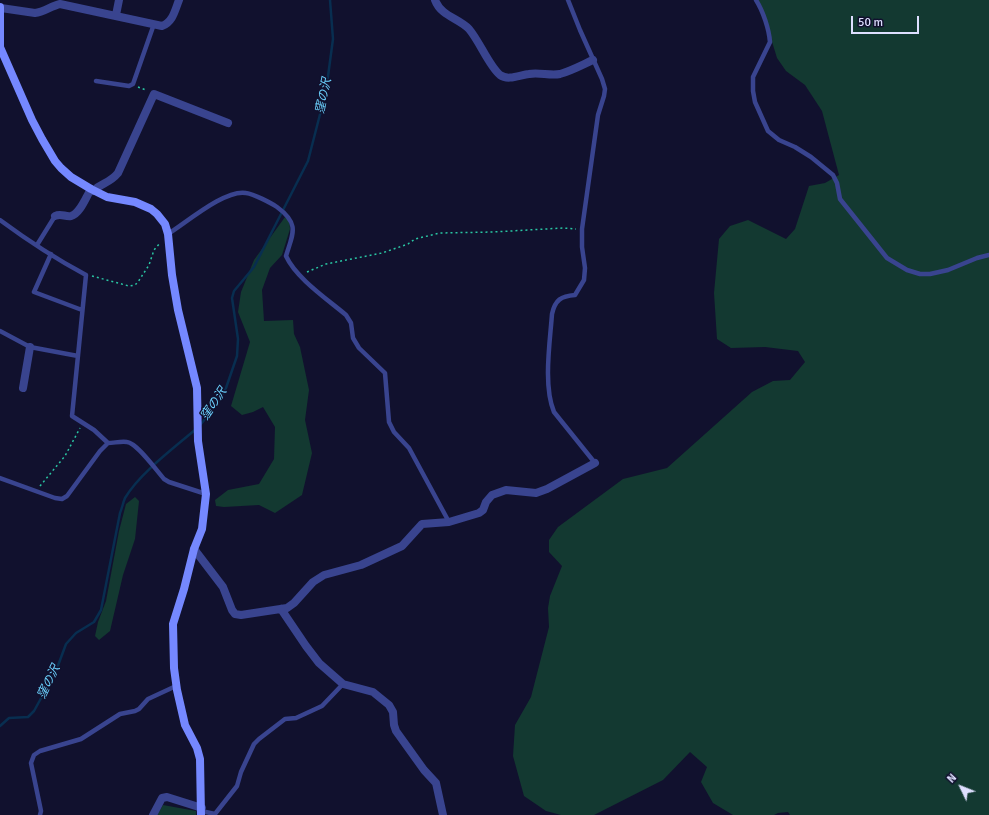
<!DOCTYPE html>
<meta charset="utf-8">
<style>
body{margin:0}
#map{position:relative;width:989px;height:815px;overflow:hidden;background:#11112e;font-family:Signika,sans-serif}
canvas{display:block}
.north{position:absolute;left:941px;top:767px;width:40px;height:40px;-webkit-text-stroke:3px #11112e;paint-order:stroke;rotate:313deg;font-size:11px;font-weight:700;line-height:16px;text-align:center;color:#dedfff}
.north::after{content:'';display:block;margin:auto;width:14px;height:18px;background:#dedfff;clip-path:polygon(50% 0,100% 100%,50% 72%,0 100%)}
.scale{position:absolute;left:851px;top:16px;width:68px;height:18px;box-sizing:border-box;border:2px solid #dedfff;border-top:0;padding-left:5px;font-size:12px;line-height:14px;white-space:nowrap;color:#dedfff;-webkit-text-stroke:3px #11112e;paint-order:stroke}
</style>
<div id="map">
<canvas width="989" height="815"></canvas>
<div class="north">N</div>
<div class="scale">50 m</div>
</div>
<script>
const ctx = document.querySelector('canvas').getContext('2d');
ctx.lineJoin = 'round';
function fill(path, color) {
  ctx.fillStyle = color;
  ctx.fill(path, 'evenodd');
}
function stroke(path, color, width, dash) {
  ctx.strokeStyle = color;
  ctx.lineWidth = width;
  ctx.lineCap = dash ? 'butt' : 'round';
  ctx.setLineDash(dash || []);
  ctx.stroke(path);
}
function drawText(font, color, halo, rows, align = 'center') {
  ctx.font = font + ' Signika,"Noto Sans JP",sans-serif';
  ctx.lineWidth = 3;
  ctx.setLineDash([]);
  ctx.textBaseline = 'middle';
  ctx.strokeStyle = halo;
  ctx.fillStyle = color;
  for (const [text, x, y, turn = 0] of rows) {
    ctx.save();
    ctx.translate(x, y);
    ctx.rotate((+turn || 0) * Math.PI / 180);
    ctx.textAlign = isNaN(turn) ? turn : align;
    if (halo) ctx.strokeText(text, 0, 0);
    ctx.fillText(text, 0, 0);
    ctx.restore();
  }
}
fill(new Path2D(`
 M 756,0 L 989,0 L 989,815 L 790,815 L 788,812 L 778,813 L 774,815 L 733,815 L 713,803 L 701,782 L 707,767 L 690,752 L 663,780 L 594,815 L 561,815 L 546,811 L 524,796 L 513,756 L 515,725 L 531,697 L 549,627 L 548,608 L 550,596 L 562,566 L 549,552 L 549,540 L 558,527 L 623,479 L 667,468 L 752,392 L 773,381 L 790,380 L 805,362 L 798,351 L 765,347 L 731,348 L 717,339 L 714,293 L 719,239 L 730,226 L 748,220 L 786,239 L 795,229 L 809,186 L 825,183 L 839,175 L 822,111 L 805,85 L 786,71 L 777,58 L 766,22 Z
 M 285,217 L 289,219 L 290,229 L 282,255 L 270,268 L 262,290 L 264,321 L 293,320 L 294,334 L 300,347 L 309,390 L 305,420 L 312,453 L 302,495 L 275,513 L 259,505 L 224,507 L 216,506 L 215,500 L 228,490 L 259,484 L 274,459 L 275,427 L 263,407 L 253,412 L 242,415 L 231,406 L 250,342 L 238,312 L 241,292 L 254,260 Z
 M 135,497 L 139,501 L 135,539 L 123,575 L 110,631 L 99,640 L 95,636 L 98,622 L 106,601 L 119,531 L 126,504 Z
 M 163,805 L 196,811 L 196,815 L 157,815 Z`), '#133931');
stroke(new Path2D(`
 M 201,424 L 219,401 L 226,388 L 237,356 L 238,339 L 232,298 L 234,291 L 254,267 L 308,161 L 326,91 L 333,39 L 330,0
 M 0,726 L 9,718 L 28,717 L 34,711 L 56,671 L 66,644 L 76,633 L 94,622 L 101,610 L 120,513 C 122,508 123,503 125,498 C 140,473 174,448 196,429`), '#082e50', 2.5);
stroke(new Path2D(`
 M 138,87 L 146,90
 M 307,272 L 326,264 L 382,253 L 408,244 L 415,239 L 440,233 L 493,232 L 563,228 L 576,229
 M 92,276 L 129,286 L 135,285 L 138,282 L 149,265 L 154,250 L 160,243
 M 40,486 L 65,456 L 80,428`), '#2ac6a3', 1.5, [2, 3]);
stroke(new Path2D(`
 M 568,0 L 580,30 L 602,79 L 605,89 L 604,96 L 598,115 L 582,229 L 582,247 L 585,268 L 584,280 L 575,295 C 561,296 555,300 552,314 C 550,342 543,386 554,412 L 595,463
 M 756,0 C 763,11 769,29 770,42 L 753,77 L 753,91 L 755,102 L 768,131 L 779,140 L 795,147 L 811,157 L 833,175 L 837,183 L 840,199 L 887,258 L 907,270 L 920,274 L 930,274 L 948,270 L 977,258 L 989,255
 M 96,81 L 129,86 L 133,84 L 154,24
 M 0,220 C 27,240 56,259 86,275 L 72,416 L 94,430 L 108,443
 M 168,234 C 186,223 225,189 246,193 C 254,194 271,203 277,207 C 300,224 293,233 286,256 C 296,278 327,299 346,315 L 351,323 L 353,338 L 359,348 L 385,373 L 389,422 L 394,432 L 409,448 L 449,522
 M 37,245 L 55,216
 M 51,254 L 34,292 L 82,310
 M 0,331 L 30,347 L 78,356
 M 0,478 L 55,498 L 62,499 L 67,496 L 100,451 L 108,443 C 114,443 121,441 127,442 C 137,443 156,470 164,479 L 169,482 L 206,494
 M 201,811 L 215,814 L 237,786 L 241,772 L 254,744 L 259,739 L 285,719 L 296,718 L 322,706 L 343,684
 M 40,815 L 41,811 L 31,763 L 34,755 L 40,751 L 81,739 L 120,714 L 135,711 L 139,709 L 148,699 L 176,686`), '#39448f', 4.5);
stroke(new Path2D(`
 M 435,0 C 441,16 458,18 469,29 C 480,42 489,66 500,75 C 508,81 520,75 529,74 C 539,72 550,76 560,74 C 571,71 582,65 593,60
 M 1,8 L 35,13 C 44,12 51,6 60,4 L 162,26 C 173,22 175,10 179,0
 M 116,15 L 119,0
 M 93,191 C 102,182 109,184 118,173 L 154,94 L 228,123
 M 55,216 C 61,213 65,217 71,216 C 80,214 86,197 91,189
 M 23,388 L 30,347
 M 194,549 L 223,587 L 232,610 L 235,614 L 241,615 L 287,608 L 294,603 L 313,582 L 324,575 L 361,565 L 402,546 L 422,524 L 449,522 L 479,513 L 483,510 L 486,502 L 492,495 L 506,490 L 536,493 L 547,489 L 595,463
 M 281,609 L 306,646 L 319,663 L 343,684 L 373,692 L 389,705 L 393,712 L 394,725 L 396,731 L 424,770 L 436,783 L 443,815
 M 153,815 L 162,798 L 167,797 L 202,808`), '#39448f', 8);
stroke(new Path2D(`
 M 0,7 L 0,47 L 32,120 L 42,139 L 55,161 L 61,168 L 71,177 L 91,189 L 107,197 L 135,202 L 151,209 L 157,214 L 165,224 L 168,234 L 172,275 L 178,310 L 197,388 L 198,441 L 206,494 L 202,529 L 194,549 L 184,589 L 173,624 L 174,668 L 177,690 L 185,725 L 197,748 L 200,759 L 201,815`), '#7588ff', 8);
drawText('italic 12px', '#6cd3ff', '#11112e', [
 ["窪の沢",324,96,-78],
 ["窪の沢",214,404,-56],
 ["窪の沢",49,682,-64]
]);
</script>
